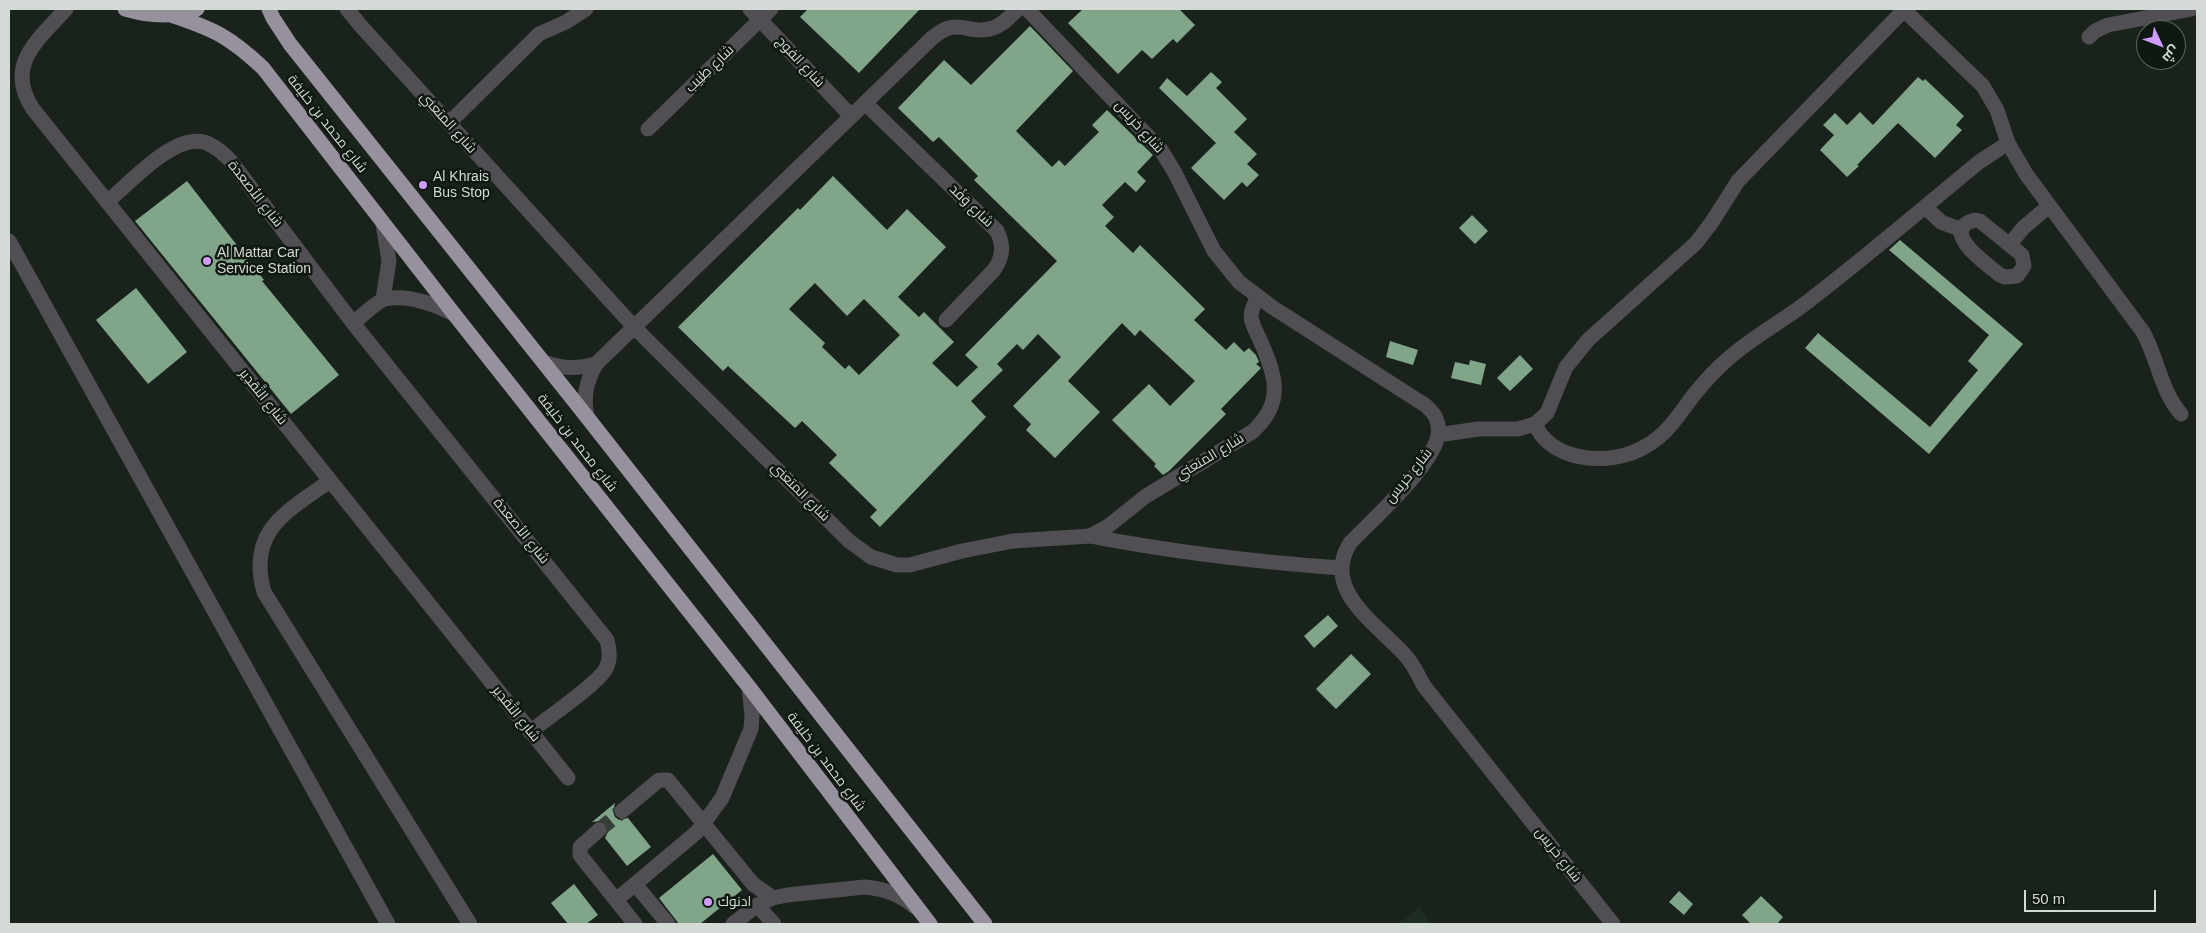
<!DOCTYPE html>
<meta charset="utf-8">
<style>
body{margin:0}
#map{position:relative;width:2206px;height:933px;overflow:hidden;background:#19221b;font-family:Helvetica,Cairo,sans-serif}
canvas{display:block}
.frame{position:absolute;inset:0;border:10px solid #d4dad5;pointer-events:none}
.north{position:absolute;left:2136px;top:20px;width:50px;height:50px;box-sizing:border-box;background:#101812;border:1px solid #5e6660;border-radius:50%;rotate:133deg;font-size:14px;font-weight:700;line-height:20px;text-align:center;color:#d4dad5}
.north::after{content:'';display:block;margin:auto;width:18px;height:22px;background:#d09dff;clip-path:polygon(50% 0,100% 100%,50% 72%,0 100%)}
.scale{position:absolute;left:2024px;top:890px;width:132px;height:22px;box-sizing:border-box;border:2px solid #d4dad5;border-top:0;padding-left:6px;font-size:15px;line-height:18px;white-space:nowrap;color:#d4dad5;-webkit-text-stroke:4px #101812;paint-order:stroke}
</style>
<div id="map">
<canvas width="2206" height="933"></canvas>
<div class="frame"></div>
<div class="north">ش</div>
<div class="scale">50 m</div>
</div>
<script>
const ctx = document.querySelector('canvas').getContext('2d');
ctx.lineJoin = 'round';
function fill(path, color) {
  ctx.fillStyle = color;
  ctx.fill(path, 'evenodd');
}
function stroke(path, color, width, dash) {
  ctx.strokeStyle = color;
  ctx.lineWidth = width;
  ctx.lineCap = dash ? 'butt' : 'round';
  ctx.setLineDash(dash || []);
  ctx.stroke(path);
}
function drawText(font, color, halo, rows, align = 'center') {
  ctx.font = font + ' Helvetica,Cairo,sans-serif';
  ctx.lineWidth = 5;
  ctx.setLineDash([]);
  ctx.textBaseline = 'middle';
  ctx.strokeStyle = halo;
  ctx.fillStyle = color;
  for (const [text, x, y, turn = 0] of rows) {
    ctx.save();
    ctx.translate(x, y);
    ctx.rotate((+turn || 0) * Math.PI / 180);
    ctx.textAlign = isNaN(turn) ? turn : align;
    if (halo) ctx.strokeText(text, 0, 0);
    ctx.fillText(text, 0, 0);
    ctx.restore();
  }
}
fill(new Path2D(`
 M 1419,907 L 1432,924 L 1397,924 Z`), '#1e2c21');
fill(new Path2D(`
 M 808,9 L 920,9 L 859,73 L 800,17 Z
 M 1083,9 L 1179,9 L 1195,25 L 1177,43 L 1173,39 L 1152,59 L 1142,50 L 1118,74 L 1068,23 Z
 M 1030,26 L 1073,71 L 1016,131 L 1052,167 L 1059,160 L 1065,166 L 1099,132 L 1092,125 L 1107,110 L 1153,155 L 1137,172 L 1146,181 L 1136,192 L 1125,182 L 1102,205 L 1114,217 L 1105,226 L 1133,253 L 1140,245 L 1205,309 L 1194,320 L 1226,350 L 1234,342 L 1244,352 L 1249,348 L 1256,355 L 1259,362 L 1256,364 L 1261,368 L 1221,409 L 1226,414 L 1169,471 L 1163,475 L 1154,466 L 1156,464 L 1112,420 L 1149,384 L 1170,406 L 1195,381 L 1140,330 L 1135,336 L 1122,323 L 1068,381 L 1100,412 L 1055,458 L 1026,430 L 1031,424 L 1013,406 L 1061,357 L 1038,334 L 1023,350 L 1017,344 L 997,364 L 1003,370 L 971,401 L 986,417 L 880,527 L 870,517 L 877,510 L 829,463 L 837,455 L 802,421 L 795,428 L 728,366 L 723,371 L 678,327 L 798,208 L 800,210 L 833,176 L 887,230 L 907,209 L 946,247 L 898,297 L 919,317 L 924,312 L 954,342 L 932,363 L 957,387 L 978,367 L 965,355 L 1057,261 L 974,180 L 978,176 L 939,137 L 933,142 L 898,108 L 944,60 L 971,85 ZM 815,283 L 847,316 L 864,299 L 900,335 L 859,375 L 849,365 L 845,369 L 822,347 L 825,343 L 789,309 Z
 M 1211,72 L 1222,82 L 1216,88 L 1247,119 L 1234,132 L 1257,154 L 1247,164 L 1259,175 L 1247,187 L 1242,182 L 1224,200 L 1191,168 L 1216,143 L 1159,88 L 1167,78 L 1187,96 Z
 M 1918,77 L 1923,81 L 1925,79 L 1964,116 L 1956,125 L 1962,130 L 1935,158 L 1898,123 L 1857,165 L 1859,166 L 1847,177 L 1820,150 L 1834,135 L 1823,125 L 1835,113 L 1847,125 L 1860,112 L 1873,125 Z
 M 187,181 L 264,280 L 262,281 L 339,375 L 291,414 L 135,221 Z
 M 1472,215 L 1488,231 L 1475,244 L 1459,228 Z
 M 1900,240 L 2023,344 L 1929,454 L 1805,348 L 1818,333 L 1930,427 L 1978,370 L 1968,361 L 1989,335 L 1889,250 Z
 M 136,288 L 187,352 L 148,384 L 96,320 Z
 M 1390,341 L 1418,350 L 1413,365 L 1386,357 Z
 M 1520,355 L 1533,369 L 1510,391 L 1497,378 Z
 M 1470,360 L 1486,364 L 1481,385 L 1451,378 L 1455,362 L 1469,365 Z
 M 1328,615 L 1338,626 L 1314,648 L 1304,636 Z
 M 1351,654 L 1371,674 L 1336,709 L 1316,689 Z
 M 615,803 L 613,812 L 615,817 L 619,820 L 628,818 L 651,847 L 627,866 L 605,838 L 608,832 L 606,824 L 601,821 L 592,822 Z
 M 713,854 L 742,890 L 700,924 L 679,924 L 659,898 Z
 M 574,884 L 598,915 L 586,924 L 568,924 L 551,903 Z
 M 1679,891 L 1693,904 L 1684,915 L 1669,902 Z
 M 1761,896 L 1783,917 L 1777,924 L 1751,924 L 1742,915 Z`), '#80a589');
stroke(new Path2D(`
 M 599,830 L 622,811`), '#353e37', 15, [15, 8]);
stroke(new Path2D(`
 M 66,9 C 38,40 4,65 33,109 L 568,778
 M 347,9 L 360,25 L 634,327 L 849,541 L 871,557 L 897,565 L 910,565 L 962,551 L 1013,541 L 1090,536 L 1107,527 L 1146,496 L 1252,432 C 1285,403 1276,376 1260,340 C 1257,333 1251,324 1251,315 C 1252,308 1255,302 1258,297
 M 750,9 L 851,116
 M 1027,9 L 1161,150 L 1175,173 L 1214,251 L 1239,282 L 1272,307 L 1425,405 C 1435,413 1440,422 1438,435 C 1433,466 1372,520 1350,543 C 1321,590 1376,623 1404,654 C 1413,663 1418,675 1424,686 L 1613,924
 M 1903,9 L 1983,86 L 1997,110 L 2008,143 L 2026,174 L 2143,332 C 2158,359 2160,389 2181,414
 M 2089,37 L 2095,31 L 2108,25 L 2192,9
 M 865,103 L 997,231 C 1004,246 1003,257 994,270 L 946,320
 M 449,123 L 539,34 L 566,22 L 586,9
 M 648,129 L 771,9
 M 107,202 C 130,183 173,134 204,142 C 214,145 223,153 230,160 L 353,323 L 607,640 C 610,651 611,661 605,670 C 595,686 547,718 530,732
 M 1925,207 L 1941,222 L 1962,230
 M 1975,220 L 1980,221 L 2022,255 L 2024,266 L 2017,276 L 2005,277 L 2000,275 C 1988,265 1937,230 1975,220 Z
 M 9,241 L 388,924
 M 2010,244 L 2023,228 L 2049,206
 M 383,299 L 389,261 L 383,224
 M 353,323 C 361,317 377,301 385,299 C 408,294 434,304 454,314
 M 544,362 C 562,369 577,369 596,364
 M 587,417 C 583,397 586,382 596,364 L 932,38 C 959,15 967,36 993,28 C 1003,25 1010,16 1018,9
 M 1535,424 C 1550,460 1602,465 1634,452 C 1664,440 1675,420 1693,396 C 1704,382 1716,369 1730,357 C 1753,337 1781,322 1806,303 C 1865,258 1922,209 1979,162 L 2008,143
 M 1438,435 L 1478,429 L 1518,429 L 1535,424 L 1547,413 L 1566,367 L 1588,340 L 1696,243 L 1712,222 L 1738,181 L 1905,9
 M 330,481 C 286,512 247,531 264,592 L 470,924
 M 1090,536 C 1172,552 1257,562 1341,568
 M 622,811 L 659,780 L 668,780 L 753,884 L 773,898
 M 599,830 L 580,847 L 580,855 L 635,924
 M 635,884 L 668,924
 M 616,900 L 697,832 L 722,798 L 751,729 L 752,715 L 749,687
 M 757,905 L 774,924
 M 733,924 L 757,905 L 773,898 L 787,895 L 865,887 C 885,889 900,894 915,907`), '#514f53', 15);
stroke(new Path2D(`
 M 125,9 C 149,16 173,18 197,9
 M 269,9 L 273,18 L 290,44 L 587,417 L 985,924
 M 171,15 C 214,29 230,37 263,68 L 454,314 L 749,687 L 930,924`), '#96919c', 15);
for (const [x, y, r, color] of [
 [423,185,5,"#d09dff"],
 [207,261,5,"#d09dff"],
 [708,902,5,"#d09dff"]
]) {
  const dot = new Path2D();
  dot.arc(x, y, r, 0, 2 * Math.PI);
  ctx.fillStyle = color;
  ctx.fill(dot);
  stroke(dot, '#101812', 2);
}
drawText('14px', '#d4dad5', '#101812', [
 ["شارع الفوج",800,62,47],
 ["شارع طِنِيب",710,69,-44],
 ["شارع المتعني",448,123,48],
 ["شارع محمد بن خليفة",327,124,52],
 ["شارع خريس",1139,127,48],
 ["شارع الأصعدة",255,194,52],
 ["شارع وَفْد",971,206,44],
 ["شارع التَّقدِير",263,397,51],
 ["شارع محمد بن خليفة",577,443,52],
 ["شارع المتعني",1210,457,-31],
 ["شارع خريس",1409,476,-51],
 ["شارع المتعني",800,492,45],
 ["شارع الأصعدة",521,531,51],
 ["شارع التَّقدِير",516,714,51],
 ["شارع محمد بن خليفة",826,762,53],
 ["شارع خريس",1558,855,52]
]);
drawText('14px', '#d4dad5', '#101812', [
 ["Al Khrais",433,177],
 ["Bus Stop",433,193],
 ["Al Mattar Car",217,253],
 ["Service Station",217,269],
 ["ادنوك",718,902]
], 'left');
</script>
